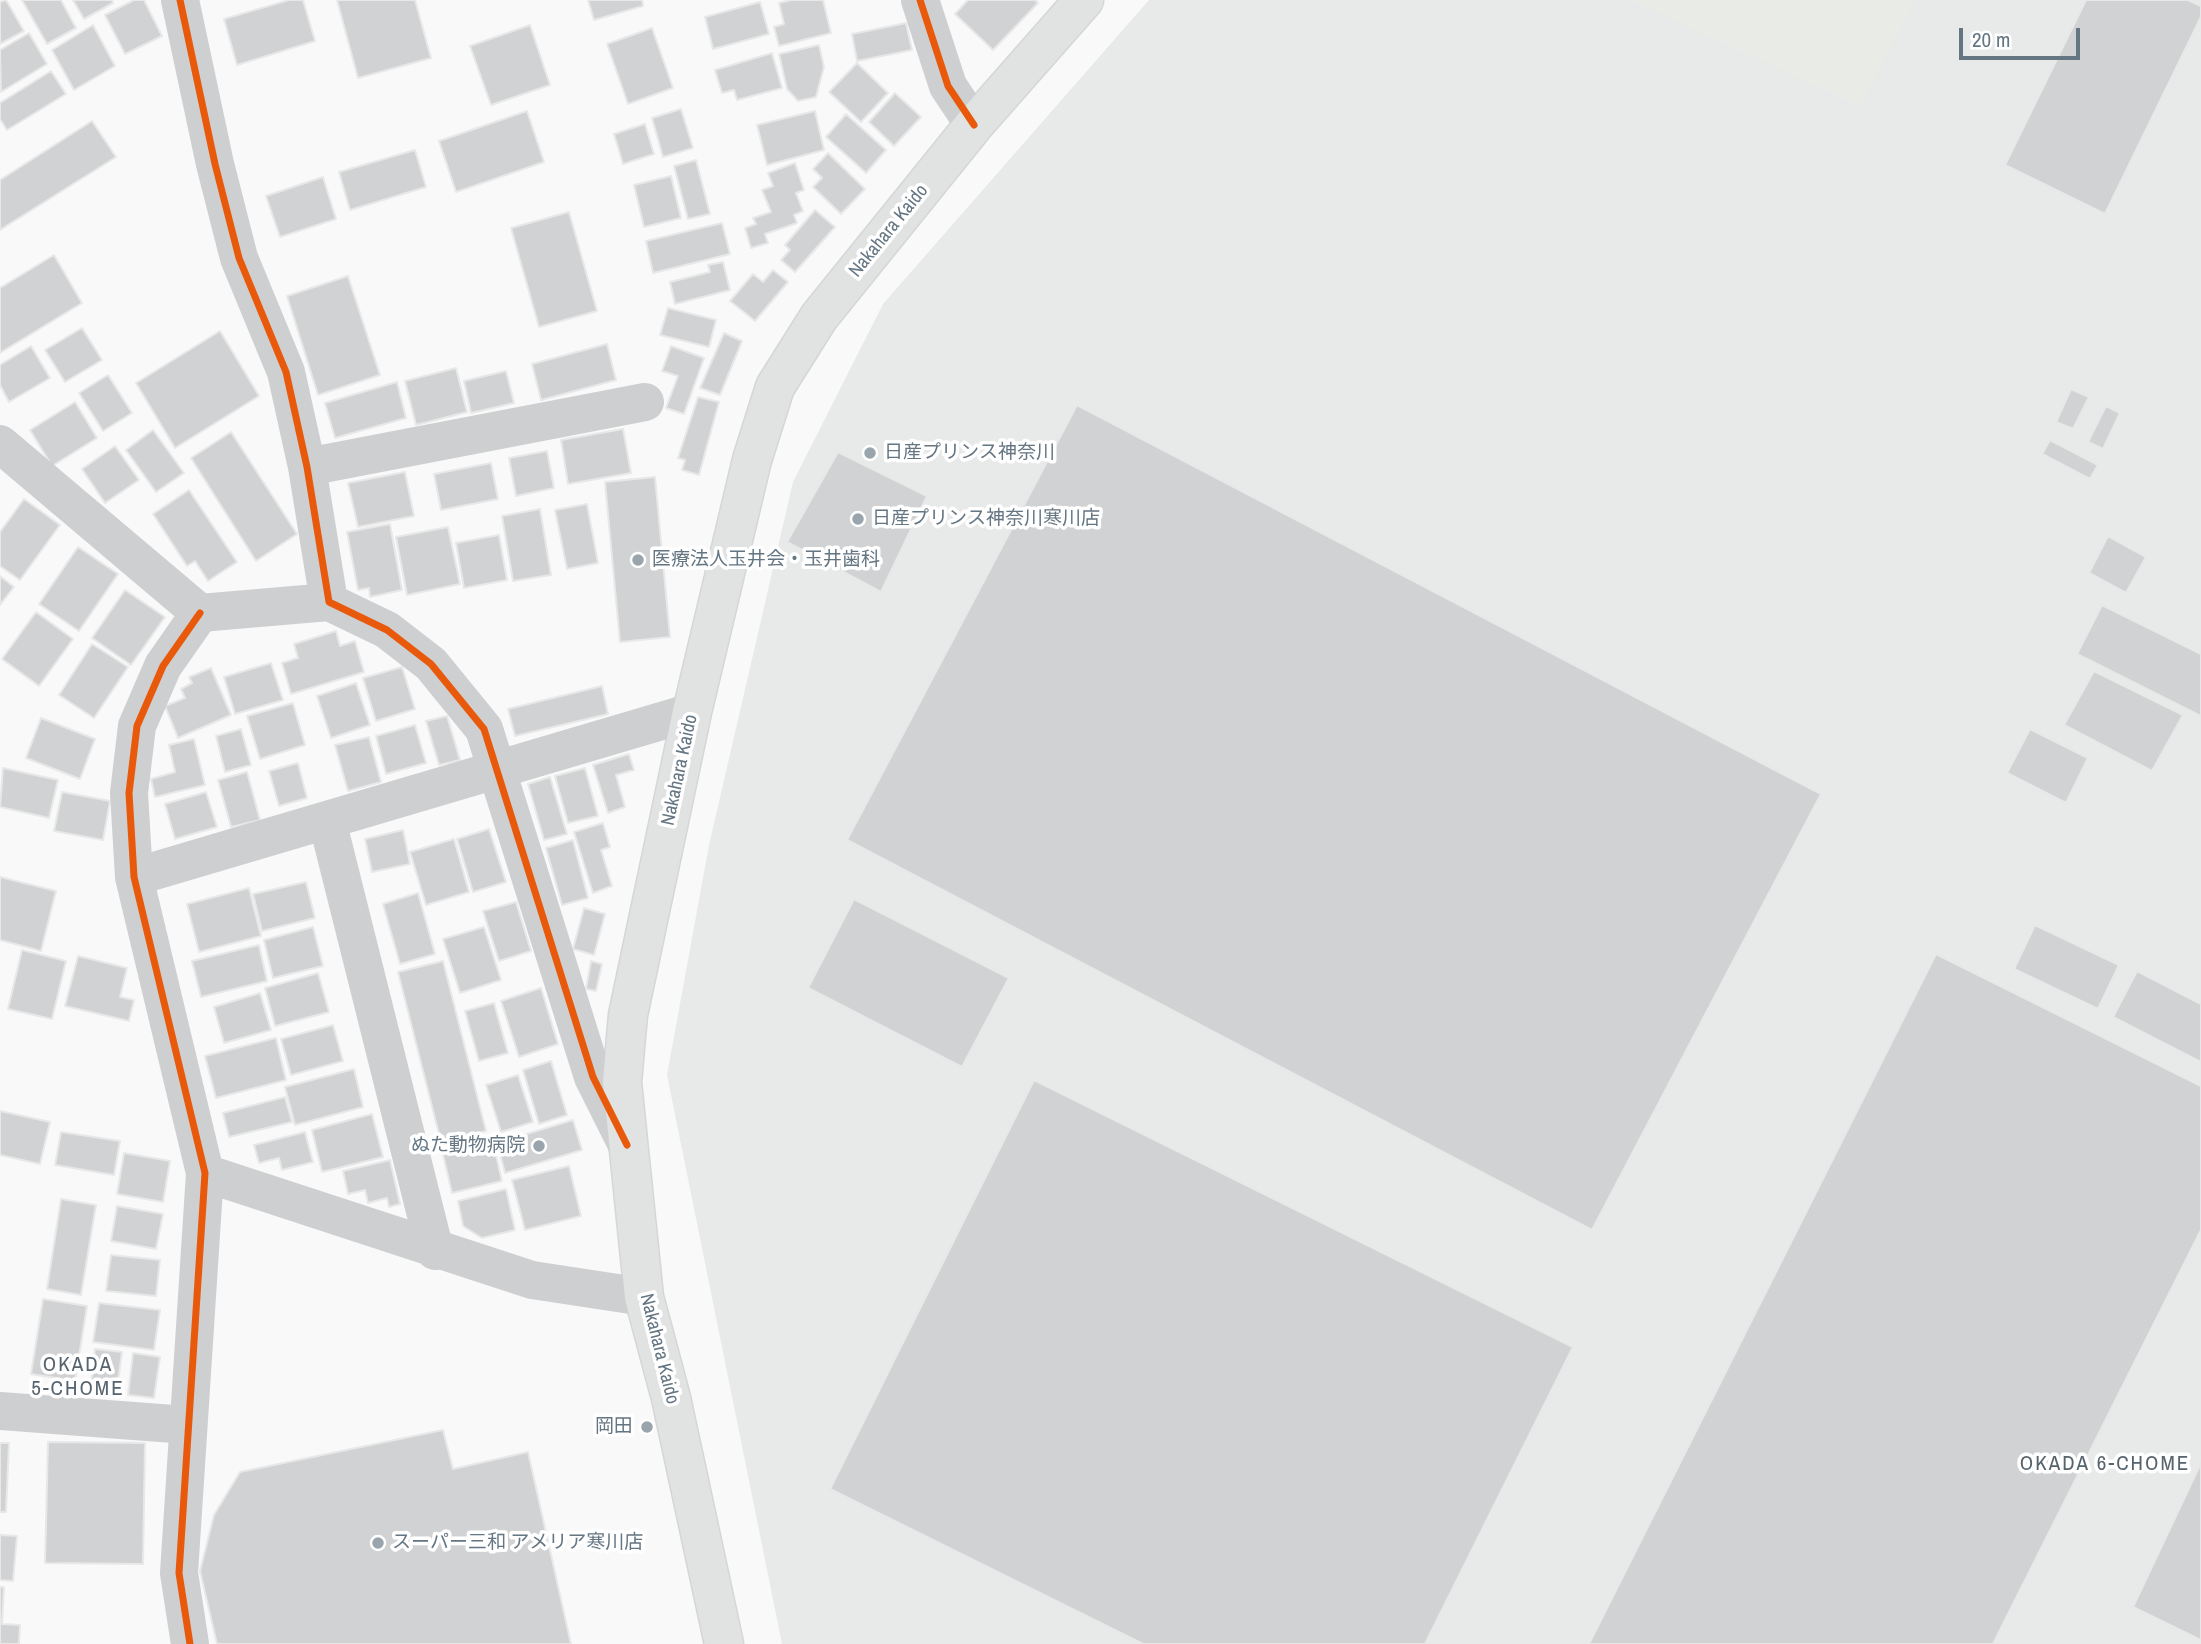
<!DOCTYPE html>
<meta charset="utf-8">
<style>
body{margin:0}
#map{position:relative;width:2201px;height:1644px;overflow:hidden;background:#f9f9f9;font-family:"Archivo Narrow",sans-serif}
canvas{display:block}
.scale{position:absolute;left:1959px;top:28px;width:121px;height:32px;box-sizing:border-box;border:4px solid #657683;border-top:0;padding-left:9px;font-size:21px;line-height:24px;white-space:nowrap;color:#657683;-webkit-text-stroke:5px #fff;paint-order:stroke}
</style>
<div id="map">
<canvas width="2201" height="1644"></canvas>
<div class="scale">20 m</div>
</div>
<script>
const ctx = document.querySelector('canvas').getContext('2d');
ctx.lineJoin = 'round';
function fill(path, color) {
  ctx.fillStyle = color;
  ctx.fill(path, 'evenodd');
}
function stroke(path, color, width, dash) {
  ctx.strokeStyle = color;
  ctx.lineWidth = width;
  ctx.lineCap = dash ? 'butt' : 'round';
  ctx.setLineDash(dash || []);
  ctx.stroke(path);
}
function drawText(font, color, halo, rows, align = 'center') {
  ctx.font = font + ' "Archivo Narrow","Noto Sans JP",sans-serif';
  ctx.lineWidth = 7;
  ctx.setLineDash([]);
  ctx.textBaseline = 'middle';
  ctx.strokeStyle = halo;
  ctx.fillStyle = color;
  for (const [text, x, y, turn = 0] of rows) {
    ctx.save();
    ctx.translate(x, y);
    ctx.rotate((+turn || 0) * Math.PI / 180);
    ctx.textAlign = isNaN(turn) ? turn : align;
    if (halo) ctx.strokeText(text, 0, 0);
    ctx.fillText(text, 0, 0);
    ctx.restore();
  }
}
fill(new Path2D(`
 M 1149,0 L 2201,0 L 2201,1644 L 782,1644 L 667,1075 L 709,845 L 793,482 L 883,304 Z`), '#e8e9e9');
fill(new Path2D(`
 M 1630,0 L 1915,0 L 1860,106 Z`), '#e8ebe6');
const building = new Path2D(`
 M 6,0 L 24,31 L 0,44 L 0,2 Z
 M 22,0 L 61,0 L 76,28 L 47,44 Z
 M 73,0 L 112,0 L 113,3 L 84,19 Z
 M 134,0 L 144,0 L 162,36 L 125,54 L 105,15 Z
 M 289,0 L 303,0 L 315,41 L 237,65 L 224,19 Z
 M 337,0 L 415,0 L 431,58 L 358,78 Z
 M 588,0 L 642,0 L 643,6 L 594,20 Z
 M 791,0 L 823,0 L 831,33 L 779,46 L 774,27 L 784,24 L 779,3 Z
 M 968,0 L 1035,0 L 1038,3 L 993,50 L 955,14 Z
 M 2086,0 L 2188,0 L 2201,6 L 2201,17 L 2105,214 L 2005,165 Z
 M 760,2 L 769,34 L 713,49 L 705,17 Z
 M 906,23 L 912,50 L 857,61 L 852,34 Z
 M 93,25 L 115,66 L 74,90 L 52,50 Z
 M 530,25 L 550,85 L 491,105 L 470,46 Z
 M 652,28 L 673,88 L 628,104 L 607,44 Z
 M 29,33 L 47,64 L 1,92 L 0,50 Z
 M 819,45 L 824,67 L 816,97 L 798,101 L 787,89 L 779,54 Z
 M 772,53 L 782,88 L 737,100 L 734,90 L 722,93 L 715,70 Z
 M 857,63 L 888,93 L 861,122 L 829,92 Z
 M 51,71 L 66,94 L 7,130 L 0,119 L 0,103 Z
 M 895,93 L 921,117 L 894,146 L 869,122 Z
 M 681,109 L 693,148 L 663,157 L 652,118 Z
 M 527,111 L 544,162 L 456,192 L 439,141 Z
 M 815,111 L 824,150 L 767,165 L 757,125 Z
 M 846,114 L 886,150 L 866,173 L 826,137 Z
 M 92,121 L 116,157 L 0,230 L 0,180 Z
 M 645,124 L 654,154 L 623,164 L 614,134 Z
 M 415,150 L 426,187 L 350,210 L 339,172 Z
 M 828,153 L 865,189 L 841,214 L 813,187 L 822,178 L 813,169 Z
 M 696,160 L 710,214 L 688,219 L 674,166 Z
 M 795,163 L 804,190 L 796,193 L 803,211 L 794,215 L 797,223 L 765,234 L 768,243 L 751,248 L 745,228 L 756,224 L 753,218 L 771,212 L 762,190 L 773,186 L 768,173 Z
 M 671,176 L 681,218 L 644,227 L 634,185 Z
 M 323,177 L 336,219 L 280,237 L 266,196 Z
 M 815,210 L 835,227 L 795,272 L 781,260 L 790,250 L 785,245 Z
 M 569,212 L 597,311 L 539,327 L 511,228 Z
 M 722,223 L 730,254 L 653,273 L 646,241 Z
 M 54,255 L 82,303 L 0,353 L 0,288 Z
 M 723,262 L 730,290 L 675,304 L 670,282 L 710,272 L 708,265 Z
 M 773,270 L 788,282 L 755,321 L 730,301 L 753,274 L 763,282 Z
 M 348,276 L 380,375 L 318,395 L 287,296 Z
 M 668,308 L 716,320 L 709,347 L 660,335 Z
 M 82,328 L 102,360 L 65,382 L 45,350 Z
 M 220,331 L 259,396 L 175,448 L 136,383 Z
 M 724,333 L 742,341 L 720,395 L 700,388 Z
 M 607,344 L 616,380 L 541,400 L 532,364 Z
 M 31,346 L 50,378 L 9,402 L 0,385 L 0,365 Z
 M 671,346 L 704,358 L 684,414 L 666,408 L 678,376 L 662,371 Z
 M 456,368 L 467,412 L 416,425 L 405,381 Z
 M 506,371 L 514,403 L 471,413 L 464,381 Z
 M 108,375 L 132,413 L 103,431 L 79,393 Z
 M 397,382 L 406,418 L 335,438 L 325,403 Z
 M 2071,389 L 2089,397 L 2073,429 L 2056,422 Z
 M 698,397 L 719,402 L 699,475 L 682,470 L 685,460 L 678,458 Z
 M 75,402 L 97,438 L 52,466 L 30,430 Z
 M 1077,405 L 1821,794 L 1592,1230 L 847,840 Z
 M 2106,406 L 2120,413 L 2103,449 L 2088,442 Z
 M 623,429 L 631,473 L 568,484 L 561,440 Z
 M 153,430 L 184,473 L 156,492 L 126,450 Z
 M 231,432 L 297,534 L 256,561 L 191,458 Z
 M 2050,440 L 2098,465 L 2090,479 L 2042,454 Z
 M 115,446 L 139,480 L 105,503 L 82,469 Z
 M 547,451 L 554,488 L 516,496 L 509,458 Z
 M 838,452 L 927,496 L 881,592 L 787,542 Z
 M 491,463 L 498,499 L 441,510 L 434,474 Z
 M 405,472 L 414,516 L 358,527 L 348,483 Z
 M 655,477 L 670,637 L 620,642 L 605,482 Z
 M 189,490 L 237,562 L 208,581 L 195,561 L 187,566 L 153,514 Z
 M 24,499 L 60,525 L 20,580 L 0,566 L 0,532 Z
 M 587,504 L 598,563 L 567,569 L 555,510 Z
 M 540,509 L 551,575 L 513,581 L 502,516 Z
 M 390,524 L 402,590 L 370,597 L 369,588 L 358,590 L 347,532 Z
 M 448,527 L 460,584 L 407,595 L 396,537 Z
 M 499,535 L 507,580 L 464,588 L 456,543 Z
 M 2108,536 L 2146,557 L 2126,593 L 2089,573 Z
 M 78,547 L 118,574 L 79,631 L 39,604 Z
 M 0,576 L 14,587 L 0,605 Z
 M 125,590 L 165,617 L 131,665 L 92,638 Z
 M 2102,605 L 2201,654 L 2201,716 L 2077,654 Z
 M 36,612 L 73,639 L 39,686 L 2,659 Z
 M 336,631 L 340,646 L 355,641 L 364,672 L 291,694 L 282,663 L 298,658 L 294,644 Z
 M 92,644 L 128,667 L 94,718 L 59,695 Z
 M 271,663 L 283,700 L 235,714 L 224,677 Z
 M 402,667 L 415,709 L 376,721 L 363,678 Z
 M 211,668 L 231,715 L 178,738 L 165,706 L 185,698 L 181,689 L 192,683 L 189,677 Z
 M 2094,671 L 2183,715 L 2152,771 L 2064,725 Z
 M 356,683 L 370,725 L 331,738 L 317,696 Z
 M 602,686 L 608,714 L 515,736 L 508,709 Z
 M 293,703 L 305,745 L 260,759 L 247,716 Z
 M 447,716 L 460,760 L 439,765 L 426,721 Z
 M 41,718 L 95,739 L 80,779 L 26,758 Z
 M 415,725 L 426,763 L 386,774 L 376,736 Z
 M 241,729 L 251,765 L 225,772 L 216,736 Z
 M 2030,729 L 2088,758 L 2066,803 L 2007,773 Z
 M 369,737 L 381,782 L 348,791 L 335,745 Z
 M 194,739 L 205,785 L 155,797 L 151,779 L 175,772 L 169,745 Z
 M 629,754 L 634,770 L 616,775 L 625,807 L 608,813 L 593,765 Z
 M 298,763 L 307,798 L 279,806 L 269,771 Z
 M 3,768 L 58,780 L 49,818 L 0,807 Z
 M 585,768 L 598,816 L 568,823 L 555,776 Z
 M 247,772 L 260,820 L 231,827 L 218,780 Z
 M 550,777 L 567,834 L 544,840 L 528,784 Z
 M 62,792 L 110,801 L 103,840 L 54,831 Z
 M 206,792 L 217,827 L 175,839 L 165,804 Z
 M 603,823 L 610,847 L 601,850 L 612,886 L 593,893 L 574,832 Z
 M 489,829 L 506,882 L 473,892 L 457,839 Z
 M 403,830 L 410,864 L 372,872 L 365,839 Z
 M 454,839 L 469,892 L 426,905 L 410,852 Z
 M 573,840 L 588,898 L 562,905 L 546,848 Z
 M 0,877 L 56,891 L 41,951 L 0,940 Z
 M 306,882 L 315,918 L 262,931 L 253,894 Z
 M 249,888 L 261,936 L 199,952 L 187,904 Z
 M 418,893 L 435,954 L 400,964 L 383,904 Z
 M 854,899 L 1009,978 L 962,1067 L 808,988 Z
 M 516,902 L 531,951 L 499,961 L 483,911 Z
 M 584,908 L 605,914 L 594,955 L 573,949 Z
 M 2035,925 L 2119,965 L 2098,1009 L 2014,969 Z
 M 313,927 L 323,966 L 273,978 L 264,940 Z
 M 484,927 L 501,980 L 460,993 L 443,939 Z
 M 259,945 L 267,981 L 201,997 L 192,961 Z
 M 22,950 L 66,961 L 52,1019 L 8,1009 Z
 M 1936,954 L 2201,1086 L 2201,1230 L 1993,1644 L 1589,1644 Z
 M 78,956 L 127,968 L 120,997 L 134,1000 L 129,1021 L 65,1006 Z
 M 443,961 L 486,1131 L 441,1142 L 398,972 Z
 M 591,961 L 602,964 L 596,991 L 586,989 Z
 M 2137,971 L 2201,1004 L 2201,1062 L 2113,1017 Z
 M 318,973 L 329,1012 L 275,1026 L 265,988 Z
 M 541,988 L 558,1044 L 519,1057 L 501,1001 Z
 M 260,993 L 271,1030 L 224,1043 L 214,1007 Z
 M 494,1003 L 508,1053 L 479,1061 L 465,1011 Z
 M 333,1025 L 343,1061 L 291,1075 L 281,1039 Z
 M 276,1038 L 286,1080 L 216,1098 L 205,1056 Z
 M 551,1061 L 567,1115 L 539,1124 L 523,1070 Z
 M 354,1069 L 363,1107 L 295,1125 L 285,1087 Z
 M 518,1075 L 533,1122 L 501,1132 L 486,1085 Z
 M 1034,1080 L 1573,1347 L 1425,1644 L 1143,1644 L 830,1489 Z
 M 285,1097 L 292,1122 L 229,1137 L 223,1113 Z
 M 0,1111 L 50,1122 L 40,1164 L 0,1155 Z
 M 372,1114 L 383,1157 L 322,1172 L 312,1130 Z
 M 573,1120 L 582,1150 L 505,1173 L 497,1143 Z
 M 61,1132 L 120,1141 L 114,1175 L 55,1165 Z
 M 305,1132 L 313,1162 L 282,1170 L 279,1158 L 259,1163 L 254,1145 Z
 M 492,1138 L 502,1181 L 452,1193 L 442,1150 Z
 M 124,1153 L 170,1161 L 163,1202 L 117,1194 Z
 M 390,1160 L 400,1204 L 389,1207 L 387,1198 L 368,1203 L 365,1190 L 348,1194 L 343,1171 Z
 M 569,1166 L 581,1216 L 525,1230 L 512,1180 Z
 M 506,1189 L 515,1230 L 482,1238 L 463,1226 L 458,1201 Z
 M 61,1199 L 96,1205 L 81,1295 L 47,1289 Z
 M 117,1206 L 163,1214 L 156,1249 L 111,1241 Z
 M 111,1255 L 160,1260 L 156,1296 L 106,1291 Z
 M 43,1299 L 87,1306 L 75,1381 L 31,1374 Z
 M 99,1303 L 160,1310 L 154,1350 L 93,1342 Z
 M 95,1349 L 122,1352 L 116,1396 L 90,1393 Z
 M 133,1353 L 160,1357 L 154,1398 L 128,1395 Z
 M 443,1430 L 453,1469 L 528,1452 L 571,1644 L 217,1644 L 200,1571 L 214,1515 L 240,1472 Z
 M 48,1442 L 145,1443 L 143,1564 L 45,1563 Z
 M 0,1443 L 9,1443 L 6,1512 L 0,1512 Z
 M 2201,1463 L 2201,1640 L 2133,1607 Z
 M 0,1535 L 17,1536 L 13,1581 L 0,1580 Z
 M 0,1587 L 4,1587 L 2,1624 L 20,1625 L 19,1644 L 0,1644 Z`);
fill(building, '#d0d2d3');
stroke(building, '#e8e8e8', 2);
const major = new Path2D(`
 M 724,1644 L 671,1398 L 644,1297 L 622,1082 L 628,1015 L 692,712 L 752,460 L 775,387 L 819,317 L 974,125 L 1084,0`);
stroke(major, '#d5d6d7', 41);
stroke(new Path2D(`
 M 180,0 L 215,164 L 239,258 L 286,372 L 307,467 L 329,602 L 387,630 L 431,664 L 484,729 L 593,1077 L 627,1145
 M 920,0 L 948,86 L 974,125
 M 0,444 L 200,613 L 329,602
 M 307,467 L 645,402
 M 327,820 L 435,1251
 M 134,877 L 692,712
 M 205,1173 L 532,1280 L 644,1297
 M 0,1411 L 187,1425
 M 190,1644 L 179,1573 L 205,1173 L 134,877 L 129,793 L 137,726 L 163,666 L 200,613`), '#cecfd0', 38);
stroke(major, '#e1e2e2', 38);
stroke(new Path2D(`
 M 180,0 L 215,164 L 239,258 L 286,372 L 307,467 L 329,602 L 387,630 L 431,664 L 484,729 L 593,1077 L 627,1145
 M 920,0 L 948,86 L 974,125
 M 190,1644 L 179,1573 L 205,1173 L 134,877 L 129,793 L 137,726 L 163,666 L 200,613`), '#e8590c', 7);
for (const [x, y, r, color] of [
 [870,453,7,"#99a4ac"],
 [858,519,7,"#99a4ac"],
 [638,560,7,"#99a4ac"],
 [539,1146,7,"#99a4ac"],
 [647,1427,7,"#99a4ac"],
 [378,1543,7,"#99a4ac"]
]) {
  const dot = new Path2D();
  dot.arc(x, y, r, 0, 2 * Math.PI);
  ctx.fillStyle = color;
  ctx.fill(dot);
  stroke(dot, '#fff', 2.5);
}
drawText('19px', '#657683', '#fff', [
 ["Nakahara Kaido",889,231,-51],
 ["Nakahara Kaido",680,770,-78],
 ["Nakahara Kaido",659,1349,76]
]);
drawText('19px', '#657683', '#fff', [
 ["日産プリンス神奈川",884,453],
 ["日産プリンス神奈川寒川店",872,519],
 ["医療法人玉井会・玉井歯科",652,560],
 ["ぬた動物病院",525,1146,"right"],
 ["岡田",633,1427,"right"],
 ["スーパー三和 アメリア寒川店",392,1543]
], 'left');
ctx.letterSpacing = '2px';
drawText('21px', '#57646e', '#fff', [
 ["OKADA",78,1365],
 ["5-CHOME",78,1389],
 ["OKADA 6-CHOME",2105,1464]
]);
ctx.letterSpacing = '0px';
</script>
